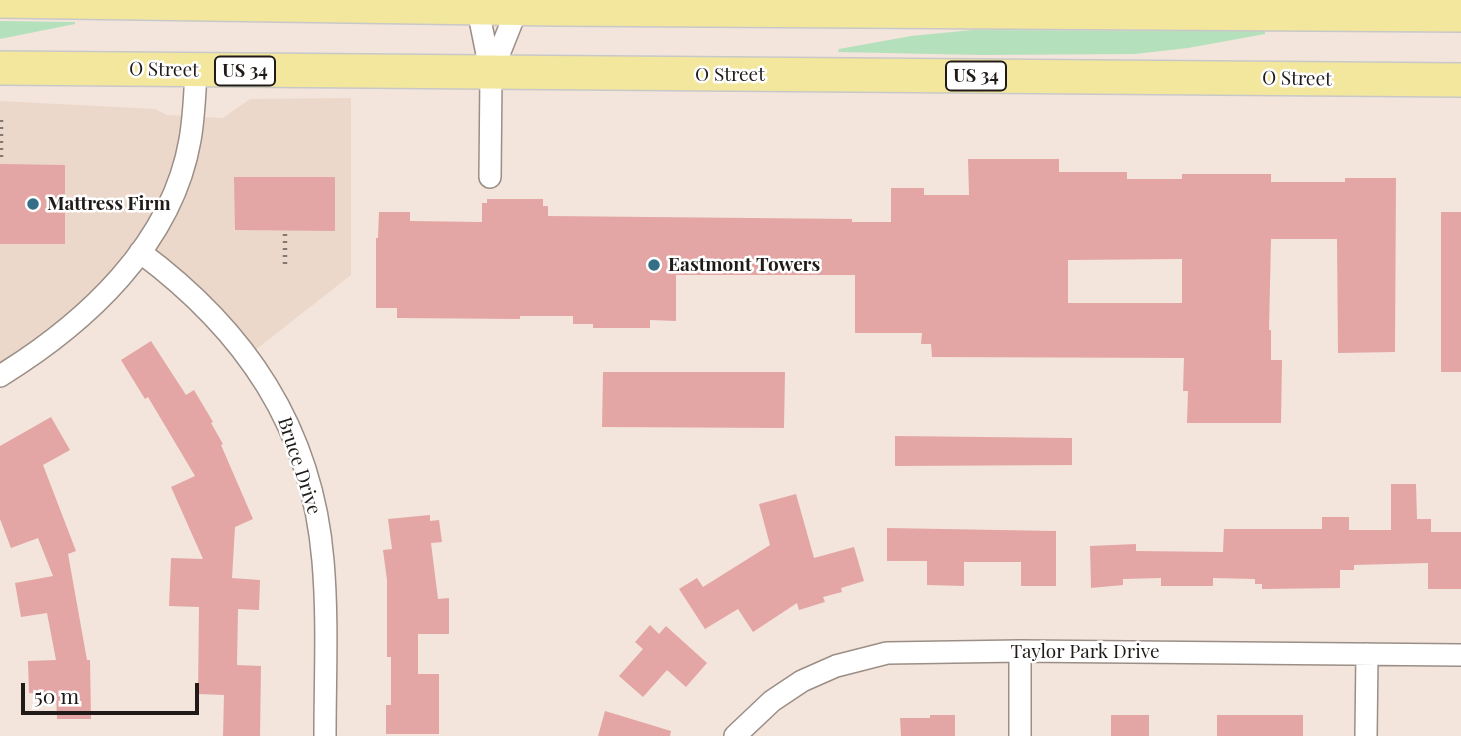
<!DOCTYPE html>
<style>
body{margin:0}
#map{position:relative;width:1461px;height:736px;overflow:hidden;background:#f3e5dc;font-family:"Playfair Display",serif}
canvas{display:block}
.scale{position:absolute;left:21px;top:683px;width:178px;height:32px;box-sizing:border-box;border:4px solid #201b18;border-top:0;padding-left:9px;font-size:21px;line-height:24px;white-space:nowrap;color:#201b18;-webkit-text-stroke:5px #fff;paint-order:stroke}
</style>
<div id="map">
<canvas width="1461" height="736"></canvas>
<div class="scale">50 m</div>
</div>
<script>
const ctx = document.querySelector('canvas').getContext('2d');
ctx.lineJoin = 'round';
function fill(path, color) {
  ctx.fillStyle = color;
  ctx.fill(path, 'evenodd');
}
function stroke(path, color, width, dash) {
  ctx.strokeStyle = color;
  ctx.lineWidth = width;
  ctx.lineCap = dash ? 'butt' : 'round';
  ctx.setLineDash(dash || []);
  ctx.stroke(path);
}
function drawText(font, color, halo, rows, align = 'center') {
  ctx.font = font + ' "Playfair Display",serif';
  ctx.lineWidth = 5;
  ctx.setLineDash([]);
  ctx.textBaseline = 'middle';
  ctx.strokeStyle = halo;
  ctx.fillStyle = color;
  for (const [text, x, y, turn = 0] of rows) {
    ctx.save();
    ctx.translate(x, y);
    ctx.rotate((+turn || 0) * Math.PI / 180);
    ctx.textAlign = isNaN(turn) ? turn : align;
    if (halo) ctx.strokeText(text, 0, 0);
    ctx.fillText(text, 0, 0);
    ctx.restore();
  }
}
fill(new Path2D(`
 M 351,98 L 351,275 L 249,355 L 140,253 L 0,376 L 0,101 L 155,109 L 167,115 L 223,118 L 250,99 Z`), '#ecd8ca');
fill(new Path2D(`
 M 0,21 L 75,22 L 75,24 L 0,39 Z
 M 972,30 L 1265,31 L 1265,34 L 1188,48 L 1135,54 L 981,55 L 838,52 L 839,49 L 911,36 Z`), '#b4e1bc');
fill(new Path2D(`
 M 968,159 L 1059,159 L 1059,172 L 1127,172 L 1127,179 L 1182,179 L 1182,174 L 1271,174 L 1271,182 L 1345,182 L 1345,178 L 1396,178 L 1395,352 L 1338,353 L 1337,239 L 1271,239 L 1269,330 L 1271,330 L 1271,360 L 1282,360 L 1281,423 L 1187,423 L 1188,391 L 1183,391 L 1184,358 L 932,357 L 931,344 L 921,344 L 922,333 L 855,333 L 855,275 L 676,275 L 676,321 L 650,320 L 650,328 L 593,328 L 593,324 L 573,324 L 573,316 L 520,316 L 520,319 L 397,318 L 397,308 L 376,308 L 376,238 L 378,238 L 379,212 L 410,212 L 410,221 L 482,222 L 482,203 L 487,203 L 487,199 L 543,199 L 543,206 L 548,206 L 548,216 L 852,219 L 852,222 L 891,222 L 891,188 L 924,188 L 924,195 L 969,195 ZM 1182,259 L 1182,303 L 1068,303 L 1068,260 Z
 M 0,164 L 65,165 L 65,244 L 0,244 Z
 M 234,177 L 335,177 L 335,231 L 235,230 Z
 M 1441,212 L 1461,212 L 1461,372 L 1441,372 Z
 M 151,341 L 186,395 L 194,390 L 213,422 L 211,423 L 223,444 L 221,445 L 253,519 L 235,527 L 232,578 L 260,580 L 259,610 L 238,609 L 237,665 L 261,666 L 260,736 L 223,736 L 224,695 L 198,694 L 199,607 L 169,606 L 171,558 L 203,559 L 171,487 L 195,476 L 148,397 L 145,399 L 121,360 Z
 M 603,372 L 785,372 L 784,428 L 602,427 Z
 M 51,417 L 70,450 L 43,465 L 76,551 L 68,554 L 87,660 L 90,660 L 91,719 L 57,719 L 56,693 L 29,693 L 28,661 L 56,660 L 47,613 L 21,617 L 15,583 L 53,576 L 38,538 L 11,548 L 0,519 L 0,446 Z
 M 895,436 L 1072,438 L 1072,465 L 895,466 Z
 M 1391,484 L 1416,484 L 1417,519 L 1431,519 L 1431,532 L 1461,532 L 1461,589 L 1428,589 L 1428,563 L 1354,565 L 1354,570 L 1340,570 L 1340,588 L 1262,589 L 1262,584 L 1255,584 L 1255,579 L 1213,578 L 1213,586 L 1161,586 L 1161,578 L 1123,579 L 1123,585 L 1091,588 L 1090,546 L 1136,544 L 1136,551 L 1223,552 L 1224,529 L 1322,529 L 1322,517 L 1349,517 L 1349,530 L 1391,530 Z
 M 796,494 L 814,558 L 854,547 L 864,581 L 841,588 L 842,592 L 823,597 L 825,602 L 799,610 L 797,603 L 753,632 L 738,609 L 705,629 L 679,589 L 697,578 L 703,587 L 770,545 L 759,504 Z
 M 430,515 L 430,521 L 439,520 L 442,542 L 431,543 L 438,599 L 449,598 L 449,634 L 418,634 L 418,674 L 439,674 L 439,734 L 386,734 L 386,705 L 391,705 L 391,657 L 387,657 L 387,580 L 383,550 L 392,549 L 388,519 Z
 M 887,528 L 1056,531 L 1056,586 L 1021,586 L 1021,562 L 964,562 L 964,586 L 927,585 L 927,561 L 887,561 Z
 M 650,625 L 659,634 L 666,626 L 707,663 L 686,687 L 667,670 L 643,697 L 619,676 L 643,649 L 635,642 Z
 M 605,711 L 671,731 L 670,736 L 598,736 Z
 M 930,715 L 955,715 L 955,736 L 901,736 L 900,718 L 930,718 Z
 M 1111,715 L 1149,715 L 1149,736 L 1111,736 Z
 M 1217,715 L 1303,715 L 1303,736 L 1217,736 Z`), '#e3a6a4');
const minor = new Path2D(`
 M 476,0 L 491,74 L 490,177
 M 491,74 L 517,9 L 517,0
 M 140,252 C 245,330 312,427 323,561 C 328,619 325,678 325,736
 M 0,376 C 86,323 172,244 190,140 C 194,117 195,94 196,70
 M 1020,651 L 1020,736
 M 735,736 L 772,701 L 802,681 L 836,666 L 887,653 L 1020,651 L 1461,655
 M 1366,736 L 1367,654`);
const primary = new Path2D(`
 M 0,1 L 556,9 L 1461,15
 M 0,68 L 1461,80`);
stroke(minor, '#9b8e86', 24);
stroke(primary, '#c9c8c8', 36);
stroke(new Path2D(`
 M 1,157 L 1,120
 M 285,234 L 285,267`), '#827973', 4.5, [2, 5]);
stroke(minor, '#fff', 21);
stroke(primary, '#f2e79d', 33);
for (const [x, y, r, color] of [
 [33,204,7,"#346e87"],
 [654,265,7,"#346e87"]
]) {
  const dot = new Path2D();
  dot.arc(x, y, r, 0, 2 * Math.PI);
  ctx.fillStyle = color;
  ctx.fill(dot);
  stroke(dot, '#fff', 2.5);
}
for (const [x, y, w] of [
 [245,71,60],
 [976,76,60]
]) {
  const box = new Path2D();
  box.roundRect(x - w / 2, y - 14.5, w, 29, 5);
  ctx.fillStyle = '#fff';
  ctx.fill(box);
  stroke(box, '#201b18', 2);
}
drawText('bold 18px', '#201b18', null, [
 ["US 34",245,71],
 ["US 34",976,76]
]);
drawText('19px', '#201b18', '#fff', [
 ["O Street",164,70,1],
 ["O Street",730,75],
 ["O Street",1297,79,1],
 ["Bruce Drive",299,466,72],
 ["Taylor Park Drive",1085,652]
]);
drawText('bold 19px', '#201b18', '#fff', [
 ["Mattress Firm",47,204],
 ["Eastmont Towers",668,265]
], 'left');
</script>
